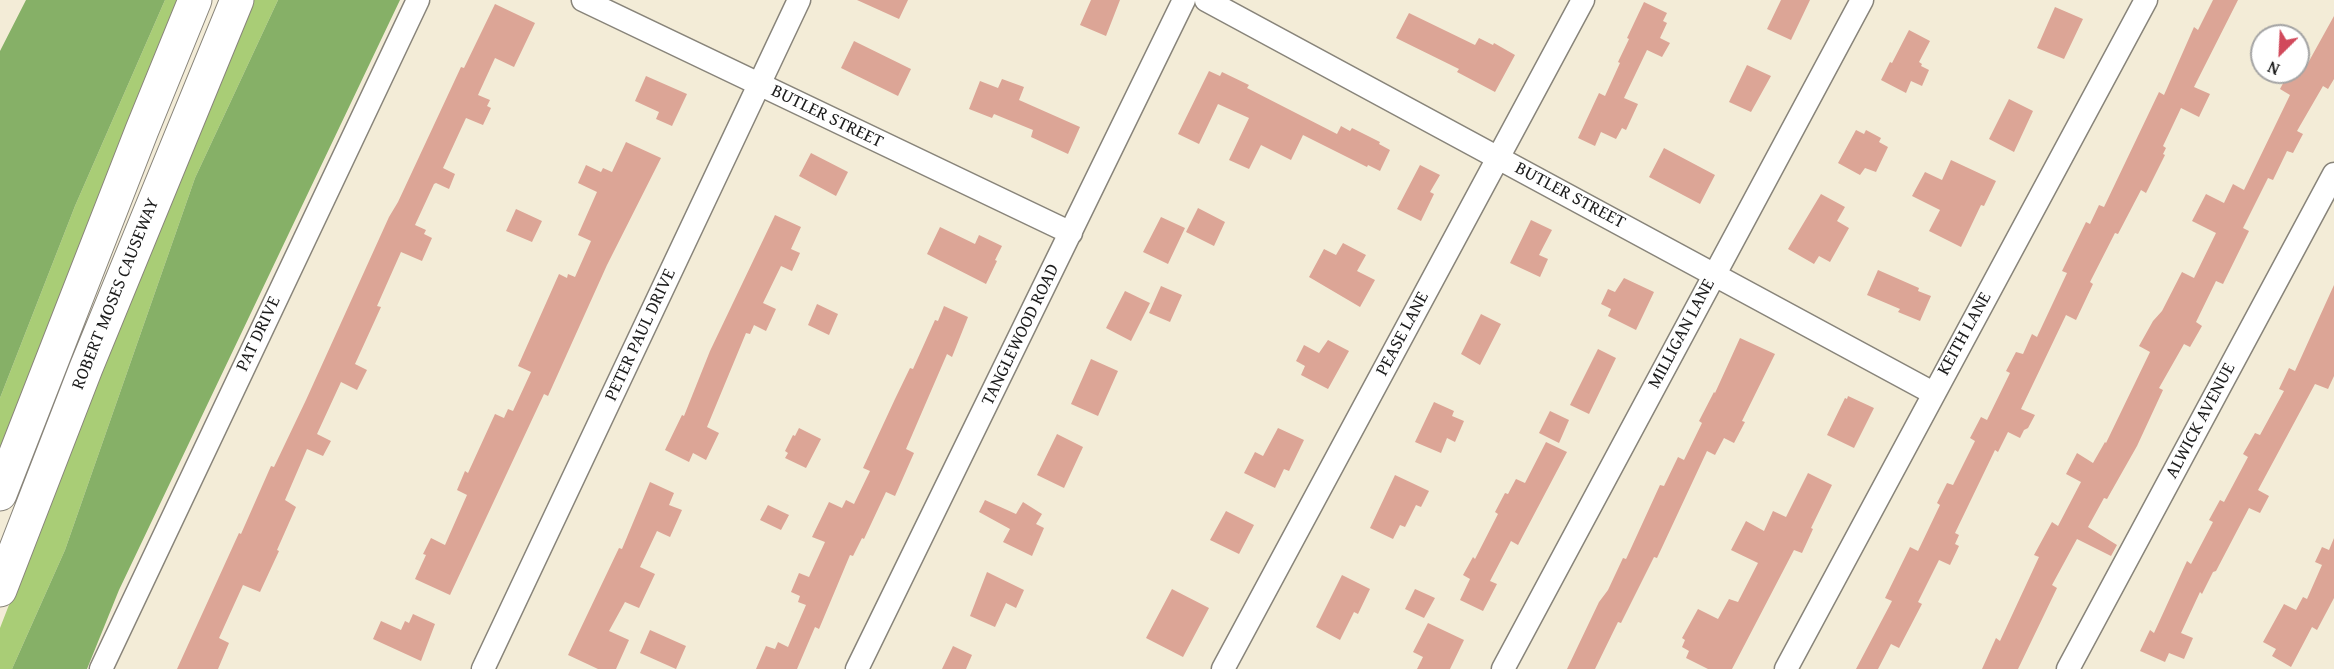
<!DOCTYPE html>
<style>
body{margin:0}
#map{position:relative;width:2334px;height:669px;overflow:hidden;background:#f3ecd7;font-family:"Gentium Book Plus",serif}
canvas{display:block}
.north{position:absolute;left:2250px;top:24px;width:60px;height:60px;box-sizing:border-box;background:#fff;border:2px solid #a4a4a4;border-radius:50%;rotate:204deg;font-size:16px;font-weight:700;line-height:24px;text-align:center;color:#1c1c1c}
.north::after{content:'';display:block;margin:auto;width:21px;height:27px;background:#d1495b;clip-path:polygon(50% 0,100% 100%,50% 72%,0 100%)}
</style>
<div id="map">
<canvas width="2334" height="669"></canvas>
<div class="north">N</div>
</div>
<script>
const ctx = document.querySelector('canvas').getContext('2d');
ctx.lineJoin = 'round';
function fill(path, color) {
  ctx.fillStyle = color;
  ctx.fill(path, 'evenodd');
}
function stroke(path, color, width, dash) {
  ctx.strokeStyle = color;
  ctx.lineWidth = width;
  ctx.lineCap = dash ? 'butt' : 'round';
  ctx.setLineDash(dash || []);
  ctx.stroke(path);
}
function drawText(font, color, halo, rows, align = 'center') {
  ctx.font = font + ' "Gentium Book Plus",serif';
  ctx.lineWidth = 4.5;
  ctx.setLineDash([]);
  ctx.textBaseline = 'middle';
  ctx.strokeStyle = halo;
  ctx.fillStyle = color;
  for (const [text, x, y, turn = 0] of rows) {
    ctx.save();
    ctx.translate(x, y);
    ctx.rotate((+turn || 0) * Math.PI / 180);
    ctx.textAlign = isNaN(turn) ? turn : align;
    if (halo) ctx.strokeText(text, 0, 0);
    ctx.fillText(text, 0, 0);
    ctx.restore();
  }
}
fill(new Path2D(`
 M 165,0 L 177,0 L 0,453 L 0,398 L 75,206 Z
 M 253,0 L 278,0 L 195,178 L 65,550 L 12,669 L 0,669 L 0,628 L 145,255 Z`), '#a9cd76');
fill(new Path2D(`
 M 26,0 L 165,0 L 75,206 L 0,398 L 0,51 Z
 M 278,0 L 400,0 L 119,590 L 87,669 L 12,669 L 65,550 L 195,178 Z`), '#86b067');
fill(new Path2D(`
 M 857,0 L 908,0 L 899,19 Z
 M 1091,0 L 1120,0 L 1106,36 L 1080,25 Z
 M 1781,0 L 1810,0 L 1791,40 L 1767,29 Z
 M 2213,0 L 2238,0 L 2194,87 L 2210,94 L 2199,117 L 2181,108 L 2163,146 L 2166,148 L 2163,154 L 2165,155 L 2146,193 L 2141,190 L 2118,234 L 2115,233 L 2090,282 L 2093,284 L 2076,320 L 2066,315 L 2021,409 L 2035,415 L 2028,428 L 2024,430 L 2020,438 L 2008,432 L 1998,452 L 1995,450 L 1955,533 L 1959,535 L 1955,544 L 1959,546 L 1950,565 L 1939,560 L 1918,602 L 1922,604 L 1899,648 L 1891,644 L 1878,669 L 1856,669 L 1892,601 L 1885,598 L 1910,547 L 1918,551 L 1940,505 L 1937,503 L 1947,483 L 1953,485 L 1975,441 L 1970,438 L 1981,417 L 1987,420 L 2010,373 L 2006,371 L 2016,352 L 2023,354 L 2032,334 L 2037,337 L 2067,273 L 2062,271 L 2086,222 L 2090,224 L 2099,205 L 2104,207 L 2159,92 L 2164,95 L 2194,27 L 2198,30 Z
 M 1644,2 L 1667,13 L 1663,21 L 1667,23 L 1660,38 L 1670,43 L 1662,57 L 1647,50 L 1624,98 L 1638,104 L 1626,130 L 1622,128 L 1616,139 L 1601,132 L 1595,146 L 1578,138 L 1599,93 L 1605,96 L 1620,63 L 1618,62 L 1629,39 L 1627,38 Z
 M 495,4 L 535,23 L 514,67 L 495,58 L 478,95 L 490,100 L 487,106 L 491,108 L 483,125 L 466,118 L 443,168 L 455,174 L 449,189 L 436,183 L 434,184 L 415,225 L 426,230 L 424,234 L 432,238 L 422,261 L 401,252 L 377,306 L 381,307 L 355,364 L 367,370 L 357,390 L 341,382 L 317,434 L 331,441 L 323,456 L 307,449 L 285,500 L 296,507 L 277,550 L 279,551 L 260,592 L 243,585 L 219,638 L 229,643 L 218,669 L 177,669 L 239,533 L 241,534 L 271,466 L 274,467 L 306,400 L 389,217 L 398,202 L 461,67 L 464,68 Z
 M 2055,7 L 2083,19 L 2064,59 L 2037,48 Z
 M 1409,13 L 1475,45 L 1479,38 L 1493,45 L 1494,43 L 1515,55 L 1495,92 L 1457,72 L 1459,69 L 1396,38 Z
 M 2334,16 L 2334,79 L 2328,89 L 2323,86 L 2297,131 L 2303,134 L 2293,153 L 2287,151 L 2273,180 L 2268,178 L 2243,228 L 2249,231 L 2223,284 L 2216,281 L 2196,322 L 2202,326 L 2190,347 L 2184,344 L 2159,388 L 2163,390 L 2137,446 L 2107,499 L 2104,498 L 2088,527 L 2117,545 L 2111,556 L 2077,539 L 2052,585 L 2057,588 L 2018,669 L 1982,669 L 1996,638 L 2000,641 L 2039,557 L 2034,555 L 2052,522 L 2058,526 L 2081,482 L 2066,474 L 2077,453 L 2093,463 L 2105,442 L 2106,443 L 2150,352 L 2139,346 L 2153,321 L 2162,311 L 2182,272 L 2194,278 L 2216,233 L 2192,221 L 2206,194 L 2224,203 L 2233,184 L 2244,190 L 2290,95 L 2280,89 L 2289,72 L 2303,72 Z
 M 1909,30 L 1930,41 L 1919,62 L 1922,64 L 1921,66 L 1929,70 L 1922,86 L 1911,81 L 1906,93 L 1881,80 L 1890,62 L 1892,63 Z
 M 854,41 L 911,69 L 898,96 L 841,68 Z
 M 1747,65 L 1771,76 L 1751,112 L 1729,102 Z
 M 1209,71 L 1220,76 L 1222,72 L 1249,85 L 1247,88 L 1337,134 L 1341,126 L 1350,131 L 1352,128 L 1380,142 L 1379,144 L 1390,150 L 1380,171 L 1368,165 L 1367,167 L 1303,135 L 1291,160 L 1261,145 L 1249,169 L 1229,160 L 1249,118 L 1218,104 L 1199,144 L 1178,134 Z
 M 646,76 L 687,94 L 672,126 L 656,119 L 659,112 L 635,101 Z
 M 1002,79 L 1024,87 L 1019,100 L 1080,127 L 1068,154 L 1031,137 L 1033,130 L 994,114 L 992,118 L 969,109 L 980,81 L 998,88 Z
 M 2009,99 L 2033,111 L 2014,152 L 1989,139 Z
 M 1856,130 L 1864,134 L 1866,130 L 1881,138 L 1879,142 L 1888,147 L 1876,172 L 1865,168 L 1860,175 L 1838,163 Z
 M 626,142 L 661,158 L 607,265 L 548,396 L 544,394 L 450,595 L 415,579 L 426,555 L 423,554 L 431,538 L 445,545 L 467,495 L 457,490 L 465,471 L 468,473 L 495,414 L 504,418 L 508,409 L 513,411 L 531,372 L 518,366 L 559,274 L 567,278 L 568,274 L 575,277 L 591,241 L 578,235 L 597,192 L 578,183 L 586,165 L 601,172 L 603,168 L 612,172 Z
 M 1664,148 L 1715,175 L 1700,204 L 1649,177 Z
 M 811,153 L 848,172 L 836,196 L 799,176 Z
 M 1951,160 L 1996,181 L 1984,206 L 1981,205 L 1961,247 L 1929,231 L 1940,210 L 1912,196 L 1925,172 L 1942,180 Z
 M 1420,165 L 1440,175 L 1430,192 L 1434,194 L 1421,221 L 1397,209 Z
 M 1821,194 L 1845,207 L 1837,221 L 1849,228 L 1830,262 L 1819,256 L 1814,264 L 1788,249 Z
 M 1198,208 L 1225,222 L 1214,246 L 1186,232 Z
 M 516,209 L 542,221 L 532,242 L 506,231 Z
 M 775,215 L 801,227 L 791,249 L 800,253 L 792,271 L 781,266 L 763,303 L 776,309 L 766,331 L 754,325 L 750,334 L 746,333 L 707,427 L 719,433 L 706,460 L 693,453 L 689,462 L 665,450 L 682,415 L 684,416 L 710,351 Z
 M 1161,217 L 1185,228 L 1168,264 L 1143,252 Z
 M 1531,220 L 1552,230 L 1539,255 L 1548,259 L 1540,277 L 1510,263 Z
 M 940,227 L 975,244 L 979,235 L 1002,246 L 995,260 L 997,261 L 986,284 L 927,254 Z
 M 1343,243 L 1366,255 L 1357,271 L 1375,280 L 1360,307 L 1309,277 L 1324,249 L 1336,255 Z
 M 1878,270 L 1919,288 L 1918,291 L 1931,296 L 1920,321 L 1898,312 L 1900,309 L 1867,295 Z
 M 1624,278 L 1654,292 L 1636,330 L 1608,316 L 1611,309 L 1601,304 L 1608,289 L 1615,292 Z
 M 2334,285 L 2334,376 L 2328,389 L 2315,384 L 2258,490 L 2269,496 L 2260,513 L 2249,508 L 2216,571 L 2213,572 L 2202,594 L 2200,592 L 2181,633 L 2193,638 L 2184,659 L 2169,653 L 2165,662 L 2140,651 L 2150,630 L 2154,633 L 2187,561 L 2191,564 L 2213,522 L 2209,520 L 2220,500 L 2224,502 L 2248,457 L 2243,454 L 2255,433 L 2260,435 L 2284,391 L 2279,389 L 2289,368 L 2295,371 Z
 M 1161,286 L 1182,295 L 1170,322 L 1149,313 Z
 M 1125,291 L 1150,303 L 1131,341 L 1106,328 Z
 M 817,304 L 838,314 L 829,335 L 808,325 Z
 M 944,306 L 968,317 L 952,357 L 947,354 L 906,449 L 914,453 L 895,496 L 886,492 L 864,539 L 862,538 L 853,556 L 850,555 L 819,629 L 815,627 L 797,669 L 756,669 L 766,646 L 775,649 L 778,642 L 788,647 L 806,605 L 798,602 L 800,596 L 791,592 L 799,573 L 809,577 L 825,542 L 812,537 L 829,502 L 842,508 L 846,500 L 854,504 L 870,471 L 863,468 L 895,399 L 910,368 L 913,369 L 935,320 L 938,321 Z
 M 1481,314 L 1501,324 L 1480,365 L 1461,354 Z
 M 1740,338 L 1775,354 L 1742,421 L 1745,422 L 1734,443 L 1724,438 L 1715,455 L 1707,451 L 1657,558 L 1654,557 L 1621,623 L 1618,622 L 1595,669 L 1567,669 L 1599,602 L 1608,590 L 1623,558 L 1626,559 L 1627,557 L 1660,485 L 1664,486 L 1678,457 L 1684,460 L 1702,423 L 1699,421 L 1714,392 L 1715,393 Z
 M 1328,340 L 1349,351 L 1328,389 L 1301,375 L 1305,366 L 1296,361 L 1304,345 L 1319,353 Z
 M 1598,349 L 1616,358 L 1589,414 L 1570,405 Z
 M 1091,359 L 1118,371 L 1098,416 L 1071,404 Z
 M 1848,396 L 1874,408 L 1854,448 L 1827,435 L 1845,398 L 1847,399 Z
 M 1434,402 L 1454,411 L 1452,416 L 1464,421 L 1455,442 L 1447,438 L 1441,453 L 1415,442 Z
 M 1550,411 L 1569,420 L 1559,443 L 1539,433 Z
 M 799,428 L 821,439 L 806,468 L 785,458 L 788,453 L 785,451 L 793,435 L 795,436 Z
 M 1278,428 L 1304,440 L 1289,471 L 1284,469 L 1275,488 L 1244,473 L 1255,452 L 1263,456 Z
 M 1057,434 L 1083,447 L 1064,488 L 1037,475 Z
 M 1546,442 L 1567,452 L 1518,545 L 1511,541 L 1490,581 L 1497,584 L 1483,611 L 1460,600 L 1470,579 L 1463,575 L 1473,557 L 1475,559 L 1498,514 L 1495,512 L 1505,493 L 1508,494 L 1516,479 L 1525,483 Z
 M 1808,473 L 1832,485 L 1811,528 L 1813,529 L 1802,553 L 1794,550 L 1732,669 L 1708,669 L 1686,658 L 1689,651 L 1682,647 L 1685,640 L 1682,638 L 1698,609 L 1718,619 L 1729,599 L 1738,602 L 1758,563 L 1731,550 L 1746,521 L 1764,531 L 1773,511 L 1786,517 Z
 M 1395,475 L 1429,491 L 1421,507 L 1416,505 L 1405,527 L 1400,525 L 1393,539 L 1370,528 Z
 M 650,482 L 674,493 L 669,505 L 682,510 L 670,537 L 657,531 L 640,567 L 655,574 L 639,608 L 625,602 L 609,631 L 629,640 L 616,669 L 598,669 L 568,655 L 619,548 L 622,549 Z
 M 985,500 L 1016,514 L 1023,502 L 1042,514 L 1036,524 L 1044,528 L 1032,556 L 1003,542 L 1010,529 L 979,512 Z
 M 768,505 L 789,515 L 781,530 L 760,520 Z
 M 1226,511 L 1254,525 L 1239,554 L 1210,540 Z
 M 2334,538 L 2334,598 L 2317,630 L 2312,627 L 2291,667 L 2272,656 L 2276,649 L 2263,642 L 2284,604 L 2296,610 L 2303,597 L 2307,599 L 2322,565 L 2315,562 L 2322,547 L 2329,550 Z
 M 987,572 L 1024,590 L 1016,608 L 1006,603 L 995,627 L 970,616 Z
 M 1342,575 L 1370,589 L 1358,614 L 1354,612 L 1340,640 L 1316,627 Z
 M 1172,589 L 1209,608 L 1183,657 L 1146,638 Z
 M 1415,589 L 1435,598 L 1424,618 L 1405,609 Z
 M 413,614 L 435,624 L 421,661 L 373,639 L 381,621 L 401,630 L 405,621 L 409,623 Z
 M 1428,623 L 1464,640 L 1450,669 L 1417,669 L 1423,657 L 1413,652 Z
 M 650,630 L 686,646 L 676,669 L 640,653 Z
 M 953,646 L 972,655 L 966,669 L 942,669 Z`), '#dca596');
const minor = new Path2D(`
 M 583,0 L 1071,233
 M 1206,0 L 1933,393
 M 101,669 L 418,0
 M 483,669 L 799,0
 M 857,669 L 1184,0
 M 1223,669 L 1583,0
 M 1503,669 L 1862,0
 M 1786,669 L 2146,0
 M 2068,669 L 2334,174`);
const highway = new Path2D(`
 M 0,494 L 142,130 L 195,0
 M 0,590 L 86,368 L 237,0`);
stroke(minor, '#88847a', 25);
stroke(highway, '#88847a', 35);
stroke(minor, '#fff', 22);
stroke(highway, '#fff', 33);
drawText('18px', '#1c1c1c', '#fff', [
 ["BUTLER STREET",827,117,26],
 ["BUTLER STREET",1570,196,28],
 ["ROBERT MOSES CAUSEWAY",116,294,-68],
 ["PAT DRIVE",259,334,-65],
 ["PEASE LANE",1403,334,-62],
 ["MILLIGAN LANE",1682,334,-62],
 ["KEITH LANE",1965,334,-61],
 ["PETER PAUL DRIVE",641,335,-65],
 ["TANGLEWOOD ROAD",1021,335,-64],
 ["ALWICK AVENUE",2201,421,-62]
]);
</script>
